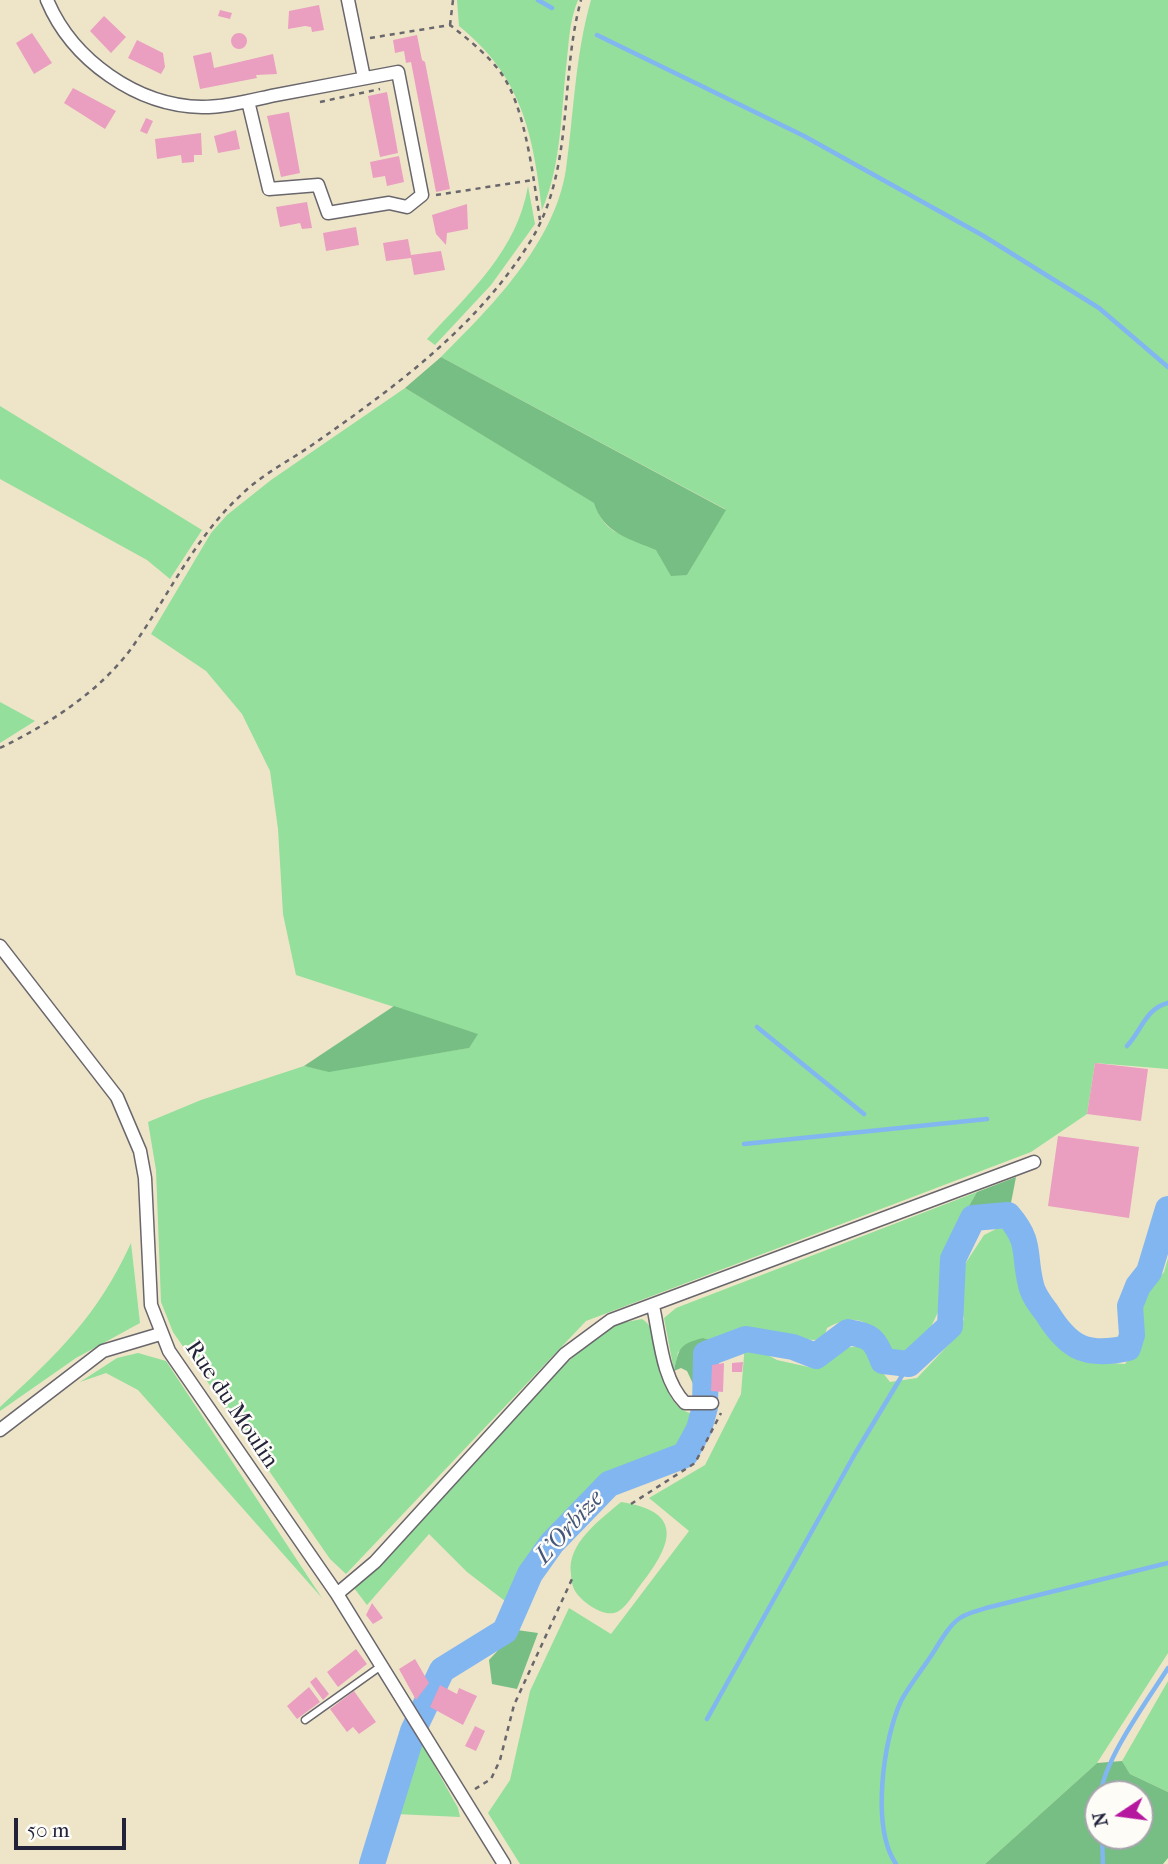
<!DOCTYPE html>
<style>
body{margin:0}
#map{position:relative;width:1168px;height:1864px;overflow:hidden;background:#eee5c8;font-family:"IM FELL French Canon",serif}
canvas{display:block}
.north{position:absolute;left:1084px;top:1780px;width:70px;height:70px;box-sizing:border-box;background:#fdfcf7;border:2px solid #a5a5ac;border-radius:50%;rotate:257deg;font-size:19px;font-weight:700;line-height:28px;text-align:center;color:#22223b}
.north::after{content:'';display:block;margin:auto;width:24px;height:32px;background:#b5179e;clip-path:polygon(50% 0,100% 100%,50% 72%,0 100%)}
.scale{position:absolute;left:14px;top:1818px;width:112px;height:32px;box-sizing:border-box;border:4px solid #22223b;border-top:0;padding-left:9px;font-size:21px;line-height:24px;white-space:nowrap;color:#22223b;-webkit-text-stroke:5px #fdfcf7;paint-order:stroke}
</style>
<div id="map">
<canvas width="1168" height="1864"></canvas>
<div class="north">N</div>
<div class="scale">50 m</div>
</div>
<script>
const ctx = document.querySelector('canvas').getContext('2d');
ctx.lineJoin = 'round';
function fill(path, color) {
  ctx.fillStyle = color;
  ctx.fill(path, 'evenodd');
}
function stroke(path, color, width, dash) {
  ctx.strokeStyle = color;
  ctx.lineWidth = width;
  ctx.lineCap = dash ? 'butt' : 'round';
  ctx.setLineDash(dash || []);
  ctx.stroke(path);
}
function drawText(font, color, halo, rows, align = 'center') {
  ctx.font = font + ' "IM FELL French Canon",serif';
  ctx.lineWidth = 5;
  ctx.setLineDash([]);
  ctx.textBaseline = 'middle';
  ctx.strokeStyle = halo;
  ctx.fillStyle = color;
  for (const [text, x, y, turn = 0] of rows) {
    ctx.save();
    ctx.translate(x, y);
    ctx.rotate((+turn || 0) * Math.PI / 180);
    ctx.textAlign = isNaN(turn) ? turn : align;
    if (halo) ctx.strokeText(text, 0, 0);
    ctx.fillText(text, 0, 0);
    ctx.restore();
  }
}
fill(new Path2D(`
 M 457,0 L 578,0 C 570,19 569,39 567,59 C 561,109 562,164 542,210 C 533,133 522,77 459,26 Z
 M 591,0 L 1168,0 L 1168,1069 L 1095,1063 L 1087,1114 L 1031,1152 L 586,1321 L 346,1574 L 330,1559 L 173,1332 L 161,1302 L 156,1170 L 148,1122 L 201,1100 L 304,1066 L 329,1071 L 468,1048 L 477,1034 L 296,975 L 283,914 L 278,829 L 270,771 L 242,714 L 206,671 L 151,634 L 211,533 L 227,515 L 271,480 L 405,388 L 595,503 C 604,539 631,534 657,550 C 667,556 677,567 687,575 L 725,509 L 441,357 C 491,307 555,243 566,169 C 574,112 575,56 591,0 Z
 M 528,186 L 535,224 L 491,285 L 435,345 L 427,339 C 470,292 517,251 528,186 Z
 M 0,406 L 202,530 L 170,579 L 147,560 L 0,479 Z
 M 0,702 L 35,721 L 0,743 Z
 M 977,1192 L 945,1249 L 945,1297 L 931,1327 L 904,1356 L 891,1357 C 876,1327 862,1308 827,1328 L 824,1337 L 815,1340 L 737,1336 L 715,1341 L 703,1338 L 678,1352 L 674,1371 L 664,1318 L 676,1308 Z
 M 998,1228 L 1007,1229 L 1019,1239 L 1025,1291 L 1049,1331 L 1080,1361 L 1125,1364 L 1140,1341 L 1138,1304 L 1164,1272 L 1168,1258 L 1168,1653 L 1097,1763 L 985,1864 L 520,1864 L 488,1813 L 510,1780 L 530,1691 L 569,1608 L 611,1634 L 689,1531 L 649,1498 L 705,1465 L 741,1394 L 745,1343 L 777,1360 L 813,1368 C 829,1358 843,1344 863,1347 L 890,1382 L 917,1378 L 956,1337 L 964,1319 L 959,1302 L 965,1264 L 984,1235 Z
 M 131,1243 L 140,1323 L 76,1358 L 0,1411 L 0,1407 C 58,1353 97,1317 131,1243 Z
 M 642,1319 C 673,1339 650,1405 694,1414 L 692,1429 L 677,1448 L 607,1476 L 529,1560 L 505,1601 L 467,1572 L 429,1534 L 367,1605 L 354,1588 L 398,1546 L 564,1365 L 611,1325 Z
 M 138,1353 L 166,1361 L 322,1598 L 138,1390 L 106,1373 L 80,1382 L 117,1358 Z
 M 621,1502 C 688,1512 670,1548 639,1587 C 633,1595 624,1611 614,1613 C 601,1616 579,1600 574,1589 C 572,1585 571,1578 571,1574 C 566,1544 601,1519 621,1502 Z
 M 1168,1681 L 1168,1792 L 1130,1774 L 1122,1761 Z
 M 420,1740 L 458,1808 L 460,1817 L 396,1814 Z`), '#93df9b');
fill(new Path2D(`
 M 441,357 L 726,510 L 687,575 L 671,576 L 656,550 C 630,539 603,533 594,503 L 405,388 Z
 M 394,1006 L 478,1034 L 469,1048 L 329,1072 L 304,1066 Z
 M 1016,1177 L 1010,1208 L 965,1213 L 977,1192 Z
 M 703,1338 L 715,1341 L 702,1348 L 700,1385 L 694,1386 L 687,1371 L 681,1368 L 674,1371 C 679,1347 680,1344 703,1338 Z
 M 517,1630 L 538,1633 L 517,1689 L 492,1684 L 489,1660 Z
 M 1122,1761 L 1130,1774 L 1168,1792 L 1168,1858 L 1163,1864 L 985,1864 L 1097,1763 ZM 1098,1794 L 1140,1794 L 1140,1836 L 1098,1836 Z`), '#76be83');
stroke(new Path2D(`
 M 538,0 L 552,8
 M 597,35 L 804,136 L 982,235 L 1099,308 L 1168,367
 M 757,1027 L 864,1114
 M 1127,1046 C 1142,1030 1145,1009 1168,1003
 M 744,1144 L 987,1119
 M 707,1719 L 856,1452 L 909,1364
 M 1101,1794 C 1103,1761 1149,1698 1168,1668
 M 1102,1836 L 1103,1864
 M 896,1864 C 871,1828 883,1740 901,1701 C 909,1686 921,1671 931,1656 C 939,1644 948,1626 960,1618 C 967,1613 978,1611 986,1608 L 1168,1563`), '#82b6f0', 4.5);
stroke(new Path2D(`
 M 372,1864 L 413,1731 L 442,1670 L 505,1631 L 530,1574 L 552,1543 L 609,1484 L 685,1455 L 699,1429 L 705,1407 L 706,1354 L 746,1339 L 793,1347 L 816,1356 L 848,1332 C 871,1336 875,1339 883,1361 L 909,1364 L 950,1326 L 953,1259 L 973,1218 L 1008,1215 C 1032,1243 1023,1253 1031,1285 C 1033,1295 1041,1305 1047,1313 C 1069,1349 1087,1357 1128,1348 L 1132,1335 L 1130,1306 L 1138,1286 L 1149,1272 L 1168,1209`), '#82b6f0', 26);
fill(new Path2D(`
 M 319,5 L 324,30 L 312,32 L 311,27 L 305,26 L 288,29 L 289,11 Z
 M 220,10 L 232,13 L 230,19 L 218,16 Z
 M 104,16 L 126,37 L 111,53 L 90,31 Z
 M231 41a8 8 0 1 1 16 0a8 8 0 1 1-16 0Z
 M 32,33 L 52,63 L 34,74 L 16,43 Z
 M 417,35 L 422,60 L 425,62 L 450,189 L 436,192 L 411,62 L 406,63 L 404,51 L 395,53 L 393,40 Z
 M 137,40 L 163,53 L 165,67 L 161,74 L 128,58 Z
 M 211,52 L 214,68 L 273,54 L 277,74 L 256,75 L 257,78 L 200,89 L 193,56 Z
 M 73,88 L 116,111 L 105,129 L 64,103 Z
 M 387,92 L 398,153 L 380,157 L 368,96 Z
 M 289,112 L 300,173 L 281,177 L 267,116 Z
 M 146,118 L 153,121 L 147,134 L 140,131 Z
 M 236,130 L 240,149 L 218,153 L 214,136 Z
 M 201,133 L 202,155 L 194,155 L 194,162 L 182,163 L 181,155 L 157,159 L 155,139 Z
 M 399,156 L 404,182 L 387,186 L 385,176 L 373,178 L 370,162 Z
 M 307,202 L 312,228 L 302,229 L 300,223 L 280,227 L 276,207 Z
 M 467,204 L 468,229 L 447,233 L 446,245 L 436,234 L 432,215 Z
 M 356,227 L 359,245 L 326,251 L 323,233 Z
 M 408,239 L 411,255 L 441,251 L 445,270 L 414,275 L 411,258 L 386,261 L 383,243 Z
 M 1095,1063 L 1148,1069 L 1141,1121 L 1087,1114 Z
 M 1058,1136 L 1139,1147 L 1129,1218 L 1048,1206 Z
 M 743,1362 L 742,1372 L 732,1372 L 732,1363 Z
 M 724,1363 L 723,1392 L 711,1391 L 712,1365 Z
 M 372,1603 L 383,1618 L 373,1624 L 366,1615 Z
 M 356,1649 L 367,1664 L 338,1687 L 327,1672 Z
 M 415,1659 L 429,1683 L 416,1700 L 399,1669 Z
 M 316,1677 L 329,1694 L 323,1700 L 310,1682 Z
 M 440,1685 L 457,1694 L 459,1688 L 477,1696 L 463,1725 L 430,1707 Z
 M 309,1687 L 320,1702 L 297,1719 L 287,1706 Z
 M 354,1691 L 376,1722 L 359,1734 L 353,1727 L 347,1732 L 330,1709 Z
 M 475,1726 L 485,1731 L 476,1751 L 465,1746 Z`), '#ea9ec0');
const lane = new Path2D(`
 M 305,1720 L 381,1666`);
const street = new Path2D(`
 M 47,0 C 72,60 137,106 202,107 C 227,107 252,100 276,95 C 317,87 357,80 398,72 L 422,195 L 407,207 L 389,203 L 328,213 L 318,185 L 269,189 L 248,101
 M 348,0 L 364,78
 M 0,946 L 117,1097 L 140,1151 L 145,1178 L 151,1305 L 169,1351 L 337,1594 L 504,1864
 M 653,1306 C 660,1337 662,1380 685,1403 L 712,1403
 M 0,1430 L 103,1351 L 160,1334
 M 337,1594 L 375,1562 L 565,1354 L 611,1320 L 1034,1162`);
stroke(lane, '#69666c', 9);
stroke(street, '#69666c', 15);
stroke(new Path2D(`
 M 450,25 L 453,0
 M 370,38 L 450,25 C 468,39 488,55 501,73 C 526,108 533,178 540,220
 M 320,102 L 380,89
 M 436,195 L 533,180
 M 0,748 C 48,725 102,690 133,646 C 169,595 195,537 241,495 C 262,474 291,460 315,443 C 395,387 477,327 530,242 C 575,169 559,80 581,0
 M 631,1504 L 695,1463 L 721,1413
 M 475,1789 L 491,1779 L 500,1760 L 514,1705 L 572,1579`), '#69666c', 2.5, [5, 5]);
stroke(lane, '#fff', 6);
stroke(street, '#fff', 12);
drawText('23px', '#22223b', '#fdfcf7', [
 ["Rue du Moulin",231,1405,56]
]);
drawText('italic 24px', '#44567a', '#fdfcf7', [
 ["L'Orbize",570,1528,-48]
]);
</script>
